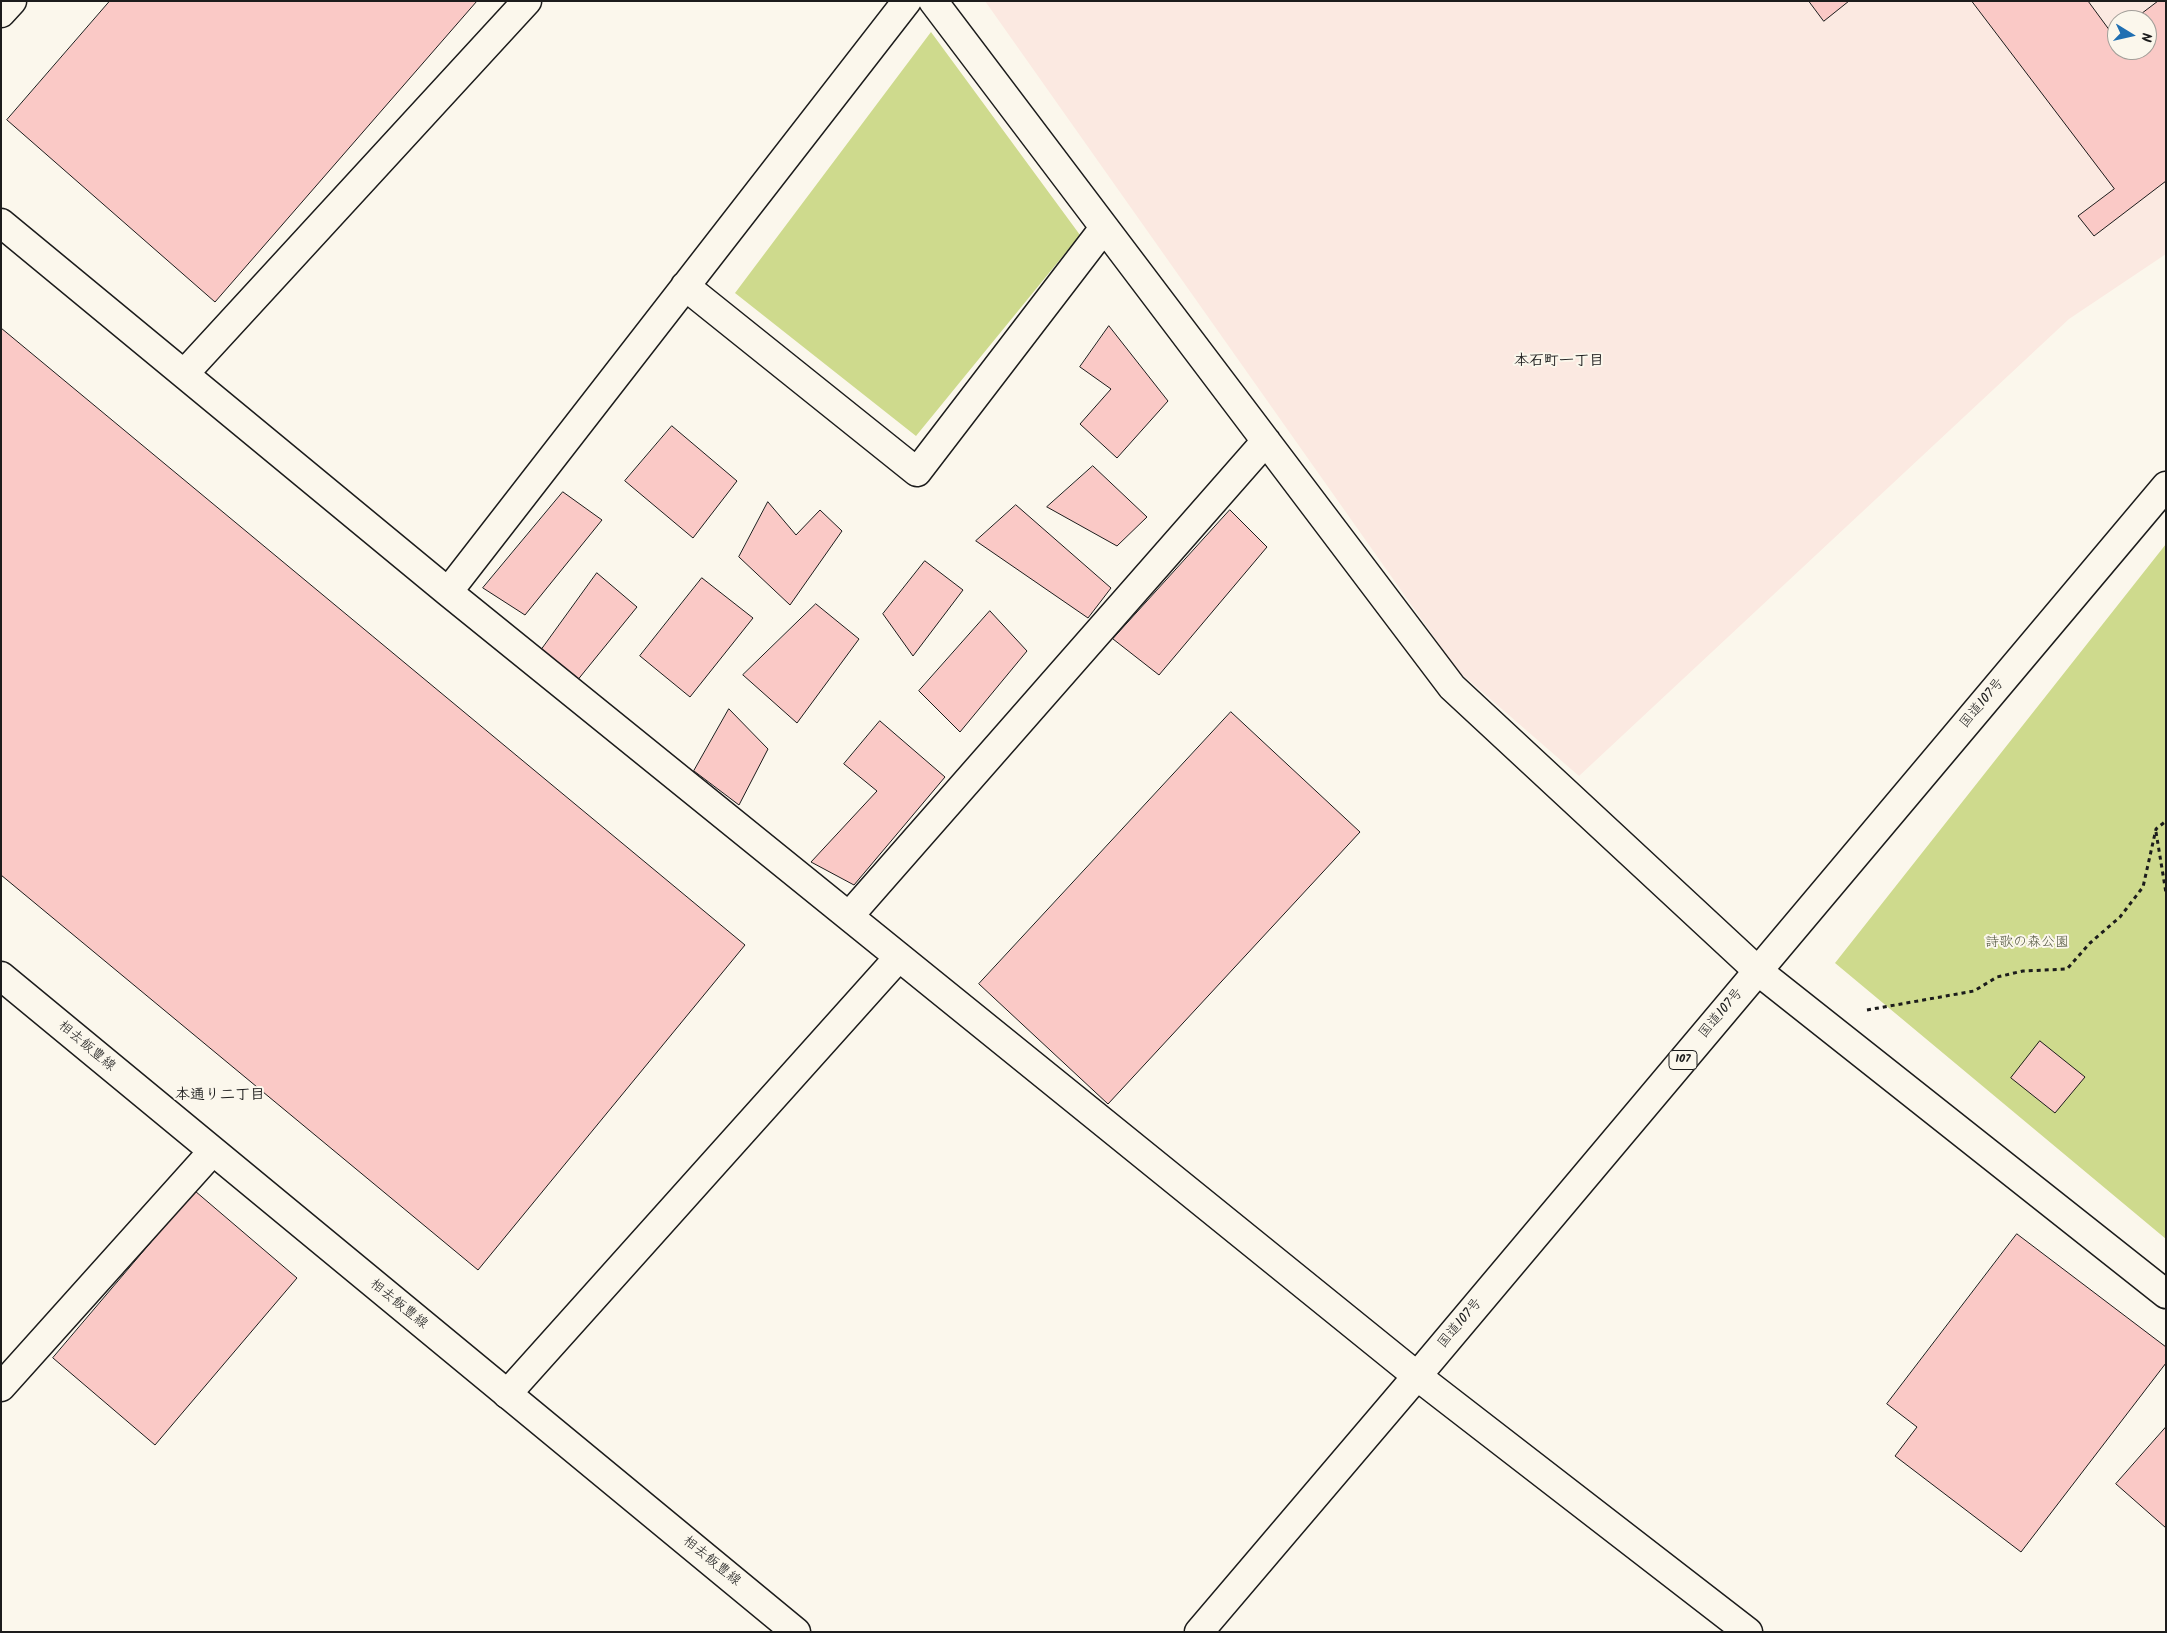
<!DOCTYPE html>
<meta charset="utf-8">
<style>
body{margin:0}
#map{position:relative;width:2167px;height:1633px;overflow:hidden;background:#fbf7ec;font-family:Kalam,sans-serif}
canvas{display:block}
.frame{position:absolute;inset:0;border:2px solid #1c1c1c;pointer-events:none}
.north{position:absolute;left:2107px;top:10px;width:50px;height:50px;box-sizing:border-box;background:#fbf7ec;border:1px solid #a29f99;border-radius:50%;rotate:99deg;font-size:14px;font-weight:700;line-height:20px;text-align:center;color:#1c1c1c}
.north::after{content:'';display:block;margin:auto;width:18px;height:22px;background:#1f6fb2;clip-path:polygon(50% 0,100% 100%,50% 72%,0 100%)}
</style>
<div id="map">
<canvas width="2167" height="1633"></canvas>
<div class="frame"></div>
<div class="north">N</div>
</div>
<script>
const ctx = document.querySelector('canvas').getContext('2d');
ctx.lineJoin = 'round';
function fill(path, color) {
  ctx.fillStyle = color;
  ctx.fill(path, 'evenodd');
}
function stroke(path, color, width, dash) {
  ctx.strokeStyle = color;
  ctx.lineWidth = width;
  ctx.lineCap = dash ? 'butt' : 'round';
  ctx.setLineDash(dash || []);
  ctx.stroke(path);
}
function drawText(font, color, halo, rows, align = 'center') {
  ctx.font = font + ' Kalam,"Klee One",sans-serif';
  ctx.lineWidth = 4;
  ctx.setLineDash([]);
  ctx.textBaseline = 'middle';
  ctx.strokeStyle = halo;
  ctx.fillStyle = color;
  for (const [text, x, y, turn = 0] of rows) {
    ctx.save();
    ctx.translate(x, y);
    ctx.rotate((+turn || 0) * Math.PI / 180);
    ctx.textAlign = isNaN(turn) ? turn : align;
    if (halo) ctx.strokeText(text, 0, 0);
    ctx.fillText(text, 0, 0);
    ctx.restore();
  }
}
fill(new Path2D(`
 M 985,1 L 2166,1 L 2166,254 L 2069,319 L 1579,776 L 1458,671 ZM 2117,20 L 2147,20 L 2147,50 L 2117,50 Z`), '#fbe9e1');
fill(new Path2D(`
 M 931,32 L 1080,235 L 916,436 L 735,293 Z
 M 2166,544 L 2166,1239 L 1835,963 Z`), '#ceda8d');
const building = new Path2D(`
 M 110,1 L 477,1 L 215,302 L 7,120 Z
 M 1809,1 L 1849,1 L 1824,21 Z
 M 1972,1 L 2088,1 L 2113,35 L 2117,32 L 2117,50 L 2147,50 L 2147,20 L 2133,20 L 2158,1 L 2166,1 L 2166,181 L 2094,236 L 2078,216 L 2114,189 Z
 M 1109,326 L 1168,401 L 1117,458 L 1080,424 L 1111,389 L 1080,367 Z
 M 1,328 L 745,945 L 478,1270 L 1,875 Z
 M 672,426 L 737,481 L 693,538 L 625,481 Z
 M 1093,466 L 1147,517 L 1117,546 L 1047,507 Z
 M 563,492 L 602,520 L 525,615 L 483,588 Z
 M 768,502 L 796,535 L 820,510 L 842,531 L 790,605 L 739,557 Z
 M 1016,505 L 1111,588 L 1088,618 L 976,541 Z
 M 1230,510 L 1267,547 L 1159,675 L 1113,639 Z
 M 925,561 L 963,590 L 913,656 L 883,614 Z
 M 597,573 L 637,607 L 576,682 L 542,649 Z
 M 702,578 L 753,618 L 690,697 L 640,656 Z
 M 816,604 L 859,639 L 797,723 L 743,675 Z
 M 990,611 L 1027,651 L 960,732 L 919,691 Z
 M 729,709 L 768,749 L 739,805 L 694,771 Z
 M 1231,712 L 1360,832 L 1108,1104 L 979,984 Z
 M 880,721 L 945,777 L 854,885 L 811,862 L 877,791 L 844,764 Z
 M 2040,1041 L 2085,1077 L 2055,1113 L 2011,1078 Z
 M 195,1191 L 297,1278 L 155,1445 L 53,1358 Z
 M 2017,1234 L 2166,1347 L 2166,1363 L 2021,1552 L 1895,1456 L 1917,1427 L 1887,1404 Z
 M 2166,1427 L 2166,1528 L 2116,1484 Z`);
fill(building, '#fac9c6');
stroke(building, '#1c1c1c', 1);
const minor = new Path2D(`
 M 933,1 L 1452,687 L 1758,971 L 2166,1294
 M 1,13 L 12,1
 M 1,223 L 448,592 L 1417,1376 L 1748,1632
 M 685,286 L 917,472 L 1104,228
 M 184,374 L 527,1
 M 448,592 L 907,1
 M 849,916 L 1266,441
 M 1,1387 L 212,1152
 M 507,1394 L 899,957`);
const major = new Path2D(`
 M 1,976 L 796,1632`);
const highway = new Path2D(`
 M 1199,1632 L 1417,1376 L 2166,486`);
stroke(minor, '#1c1c1c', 31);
stroke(major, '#1c1c1c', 31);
stroke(highway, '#1c1c1c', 31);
stroke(new Path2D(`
 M 2156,832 L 2166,893
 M 1867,1010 L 1974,991 L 1997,977 L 2023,971 L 2067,969 L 2090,943 L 2120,917 L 2143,887 L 2156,829 L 2166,821`), '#1c1c1c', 3, [4, 4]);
stroke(minor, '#fbf7ec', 28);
stroke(major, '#fbf7ec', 28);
stroke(highway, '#fbf7ec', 28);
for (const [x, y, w] of [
 [1683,1060,28]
]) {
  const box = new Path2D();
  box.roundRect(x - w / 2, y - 9.5, w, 19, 4);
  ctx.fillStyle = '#fbf7ec';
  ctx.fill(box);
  stroke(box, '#1c1c1c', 1);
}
drawText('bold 12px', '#1c1c1c', null, [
 ["107",1683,1060]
]);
drawText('14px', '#1c1c1c', '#fbf7ec', [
 ["国道107号",1983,704,-50],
 ["国道107号",1722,1014,-50],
 ["相去飯豊線",86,1047,40],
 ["相去飯豊線",398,1305,39],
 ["国道107号",1461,1324,-50],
 ["相去飯豊線",711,1562,39]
]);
drawText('14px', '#51553e', '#fbf7ec', [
 ["詩歌の森公園",2027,944]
]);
drawText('bold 15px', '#1c1c1c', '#fbf7ec', [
 ["本石町一丁目",1559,362],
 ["本通り二丁目",220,1096]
]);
</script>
